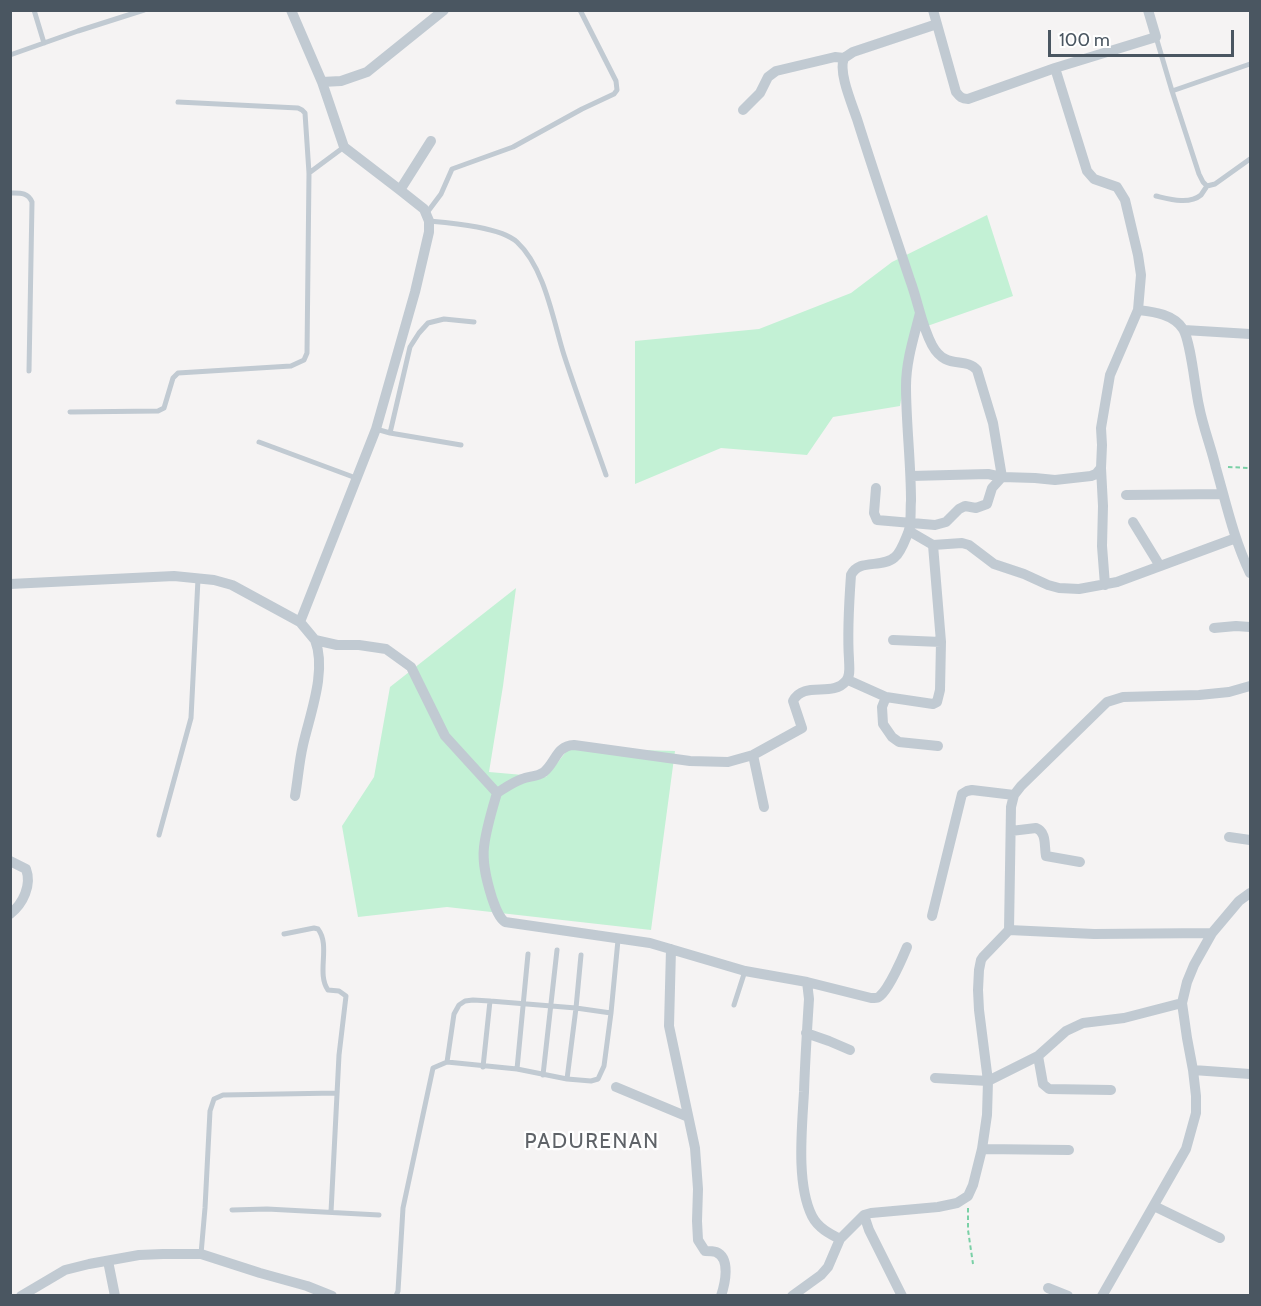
<!DOCTYPE html>
<style>
body{margin:0}
#map{position:relative;width:1261px;height:1306px;overflow:hidden;background:#f5f3f3;font-family:Cabin,sans-serif}
canvas{display:block}
.frame{position:absolute;inset:0;border:12px solid #4a5661;pointer-events:none}
.scale{position:absolute;left:1048px;top:30px;width:186px;height:27px;box-sizing:border-box;border:3px solid #4a5661;border-top:0;padding-left:8px;font-size:18px;line-height:21px;white-space:nowrap;color:#4a5661;-webkit-text-stroke:4px #fff;paint-order:stroke}
</style>
<div id="map">
<canvas width="1261" height="1306"></canvas>
<div class="frame"></div>
<div class="scale">100 m</div>
</div>
<script>
const ctx = document.querySelector('canvas').getContext('2d');
ctx.lineJoin = 'round';
function fill(path, color) {
  ctx.fillStyle = color;
  ctx.fill(path, 'evenodd');
}
function stroke(path, color, width, dash) {
  ctx.strokeStyle = color;
  ctx.lineWidth = width;
  ctx.lineCap = dash ? 'butt' : 'round';
  ctx.setLineDash(dash || []);
  ctx.stroke(path);
}
function drawText(font, color, halo, rows, align = 'center') {
  ctx.font = font + ' Cabin,sans-serif';
  ctx.lineWidth = 4.5;
  ctx.setLineDash([]);
  ctx.textBaseline = 'middle';
  ctx.strokeStyle = halo;
  ctx.fillStyle = color;
  for (const [text, x, y, turn = 0] of rows) {
    ctx.save();
    ctx.translate(x, y);
    ctx.rotate((+turn || 0) * Math.PI / 180);
    ctx.textAlign = isNaN(turn) ? turn : align;
    if (halo) ctx.strokeText(text, 0, 0);
    ctx.fillText(text, 0, 0);
    ctx.restore();
  }
}
fill(new Path2D(`
 M 987,215 L 1013,296 L 913,331 L 900,406 L 833,417 L 807,455 L 721,448 L 635,484 L 635,341 L 759,329 L 851,293 L 892,262 Z
 M 516,588 L 503,686 L 489,772 L 546,777 L 569,748 L 675,751 L 651,930 L 447,907 L 358,917 L 342,826 L 374,777 L 390,687 Z`), '#c3f1d5');
stroke(new Path2D(`
 M 1228,467 L 1250,468
 M 968,1208 L 968,1230 L 973,1264`), '#7ad0a6', 2, [4.5, 3]);
stroke(new Path2D(`
 M 34,10 L 44,43
 M 1156,37 L 1172,91 L 1199,174 L 1203,182 L 1207,186 L 1215,184 L 1250,159
 M 10,55 L 78,31 L 144,10
 M 1172,91 L 1250,64
 M 309,173 L 344,147
 M 10,193 C 20,193 28,192 32,202 L 29,371
 M 1156,196 C 1169,199 1189,205 1201,195 C 1203,192 1205,189 1207,186
 M 426,214 L 441,194 L 452,169 L 513,147 L 582,109 L 614,94 L 617,90 L 616,81 L 580,10
 M 429,221 C 451,223 501,227 517,242 C 545,268 553,320 564,355 C 577,395 592,435 606,475
 M 70,412 L 158,411 L 164,408 L 173,378 L 178,373 L 291,366 L 304,360 L 307,353 L 309,173 L 305,113 L 302,110 L 298,108 L 178,102
 M 376,429 L 390,433 L 461,445
 M 390,433 L 410,347 L 419,333 L 428,323 L 444,319 L 474,322
 M 259,442 L 356,478
 M 159,835 L 191,718 L 198,579
 M 284,934 L 314,928 L 318,929 C 331,946 316,973 328,990 L 339,991 L 346,996 L 339,1055 L 331,1212
 M 734,1005 L 745,971
 M 447,1062 L 454,1014 L 459,1005 L 465,1001 L 473,1000 L 490,1001 L 576,1008 L 611,1013
 M 483,1067 L 490,1001
 M 517,1069 L 528,954
 M 543,1075 L 557,950
 M 567,1079 L 576,1008 L 581,955
 M 232,1210 L 267,1209 L 379,1215
 M 201,1254 L 205,1208 L 210,1111 L 214,1099 L 223,1095 L 337,1093
 M 396,1296 L 398,1291 L 403,1208 L 433,1068 L 447,1062 L 517,1069 L 567,1079 L 591,1081 L 598,1079 L 604,1066 L 611,1013 L 618,940`), '#c1cad2', 5);
stroke(new Path2D(`
 M 291,10 L 322,82 L 344,147 L 400,190 L 424,209 L 429,221 L 429,232 L 415,292 L 376,429 L 300,622
 M 933,10 L 956,92 C 960,97 962,99 968,99 L 1055,68 L 1156,37 L 1148,10
 M 322,82 L 341,81 L 367,72 L 444,10
 M 743,110 L 760,93 L 768,77 L 776,71 L 835,57 L 844,58
 M 400,190 L 431,141
 M 1138,310 C 1154,312 1173,314 1183,329 C 1191,342 1195,389 1199,406 C 1203,427 1211,447 1216,468 C 1226,503 1234,540 1250,573
 M 1184,330 L 1250,334
 M 1101,468 L 1103,506 L 1102,546 L 1105,585
 M 911,476 L 988,474 L 1002,477 L 1035,478 L 1055,480 L 1091,476 L 1096,474 L 1101,468 L 1102,445 L 1101,428 L 1110,375 L 1138,310 L 1141,275 L 1138,255 L 1125,200 L 1117,187 L 1094,179 L 1087,171 L 1055,68
 M 876,488 L 874,513 L 877,520 L 935,525 L 946,522 L 959,509 L 965,506 L 976,508 L 987,504 L 992,488 L 1002,477 L 993,423 L 977,370 C 965,356 946,371 932,345 C 921,324 918,301 910,280 C 892,226 874,173 857,119 C 852,104 838,72 844,58 L 853,52 L 937,24
 M 1126,495 L 1223,494
 M 1133,522 L 1160,566
 M 909,531 L 933,545 L 962,543 L 969,545 L 994,564 L 1024,574 L 1048,585 L 1059,588 L 1079,589 L 1117,582 L 1236,538
 M 10,584 L 174,576 L 214,580 L 232,585 L 300,622 L 315,640 L 337,645 L 359,645 L 386,649 L 411,667 L 445,736 L 497,793 C 492,810 486,829 484,847 C 482,864 487,882 492,898 C 495,906 498,917 505,922 L 650,943 L 745,971 L 807,982 L 871,998 C 875,998 877,999 880,996 C 889,988 902,959 907,947
 M 1214,628 L 1236,626 L 1250,627
 M 893,640 L 941,642
 M 848,680 L 886,697 L 933,704 L 937,702 L 940,690 L 941,642 L 933,545
 M 886,697 L 882,707 L 883,724 L 892,737 L 899,742 L 938,746
 M 753,755 L 764,807
 M 497,793 C 505,788 513,782 522,779 C 529,776 537,777 544,772 C 556,762 556,746 574,745 L 690,761 L 728,762 L 753,755 L 802,728 L 793,701 C 804,680 832,698 846,681 C 851,675 849,666 849,659 C 847,631 849,603 851,575 C 859,558 882,569 895,557 C 901,552 905,540 908,533 C 912,523 910,511 911,501 C 911,462 906,424 906,386 C 906,361 914,337 920,313
 M 295,796 C 298,779 299,762 303,745 C 310,714 327,671 315,640
 M 1011,831 L 1036,828 C 1047,832 1044,846 1046,856 L 1080,862
 M 1229,837 L 1250,840
 M 10,861 L 26,869 C 32,885 23,904 10,914
 M 932,916 L 962,794 L 967,791 L 972,790 L 1014,795
 M 1009,930 L 1094,934 L 1212,933
 M 671,949 L 669,1026 L 695,1148 L 698,1189 L 697,1221 L 698,1240 L 705,1251 C 709,1251 713,1251 716,1252 C 731,1258 725,1284 721,1296
 M 807,982 L 809,999 C 807,1030 805,1061 804,1092 C 802,1128 796,1184 812,1216 C 818,1228 830,1234 840,1239
 M 806,1033 L 829,1041 L 850,1050
 M 1038,1056 L 1043,1084 L 1049,1089 L 1111,1090
 M 1193,1070 L 1250,1074
 M 935,1078 L 988,1081 L 1038,1056 L 1066,1031 L 1083,1023 L 1124,1018 L 1182,1003
 M 616,1087 L 688,1117
 M 982,1149 L 1069,1150
 M 1154,1206 L 1220,1238
 M 864,1215 L 869,1230 L 902,1296
 M 108,1261 L 115,1296
 M 1048,1288 L 1068,1296
 M 21,1296 L 65,1270 L 89,1264 L 139,1255 L 163,1254 L 201,1254 L 260,1273 L 307,1286 L 332,1296
 M 792,1296 L 821,1275 L 828,1267 L 840,1239 L 864,1215 L 871,1213 L 938,1207 L 957,1203 L 968,1196 L 973,1185 L 982,1149 L 987,1115 L 988,1081 L 979,1010 L 978,990 L 979,970 L 981,960 L 983,957 L 1009,930 L 1011,807 L 1014,795 L 1021,786 L 1107,702 L 1123,697 L 1199,695 L 1229,692 L 1250,686
 M 1102,1296 L 1186,1149 L 1196,1113 L 1196,1096 L 1193,1070 L 1187,1038 L 1182,1003 L 1187,982 L 1194,965 L 1212,933 L 1239,901 L 1250,893`), '#c1cad2', 10);
ctx.letterSpacing = '1.5px';
drawText('21px', '#5f6368', '#fff', [
 ["PADURENAN",592,1142]
]);
ctx.letterSpacing = '0px';
</script>
